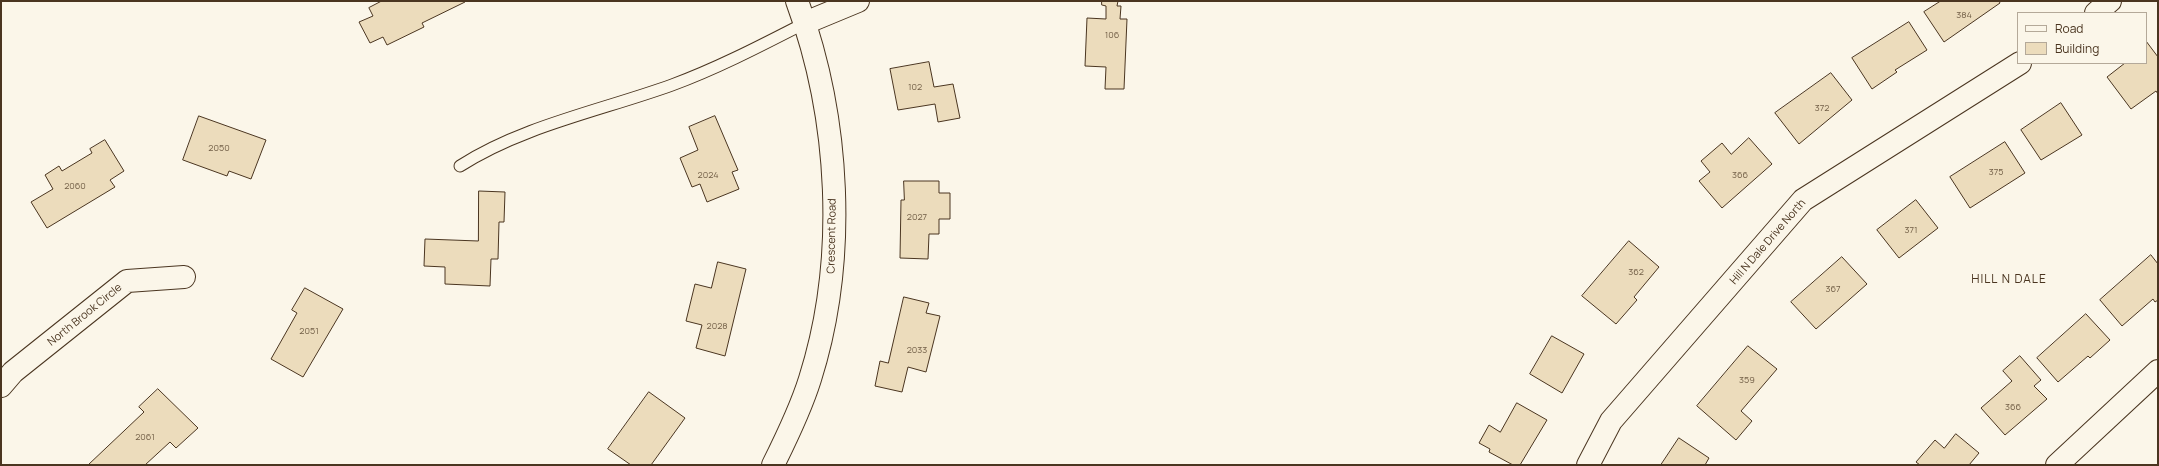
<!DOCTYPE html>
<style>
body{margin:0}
#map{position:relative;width:2159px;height:466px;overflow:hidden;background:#fbf6e9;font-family:Manrope,sans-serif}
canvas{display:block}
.frame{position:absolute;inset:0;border:2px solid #4a3520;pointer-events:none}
.legend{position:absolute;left:2017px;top:12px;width:130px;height:52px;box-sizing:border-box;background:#fbf6e9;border:1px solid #b4a999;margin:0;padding:5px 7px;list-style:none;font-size:12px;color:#4a3520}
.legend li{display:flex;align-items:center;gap:8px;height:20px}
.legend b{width:20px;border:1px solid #b4a999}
</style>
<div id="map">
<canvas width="2159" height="466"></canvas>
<div class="frame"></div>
<ul class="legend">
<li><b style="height:5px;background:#fbf6e9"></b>Road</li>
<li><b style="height:11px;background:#ecdcbc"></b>Building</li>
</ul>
</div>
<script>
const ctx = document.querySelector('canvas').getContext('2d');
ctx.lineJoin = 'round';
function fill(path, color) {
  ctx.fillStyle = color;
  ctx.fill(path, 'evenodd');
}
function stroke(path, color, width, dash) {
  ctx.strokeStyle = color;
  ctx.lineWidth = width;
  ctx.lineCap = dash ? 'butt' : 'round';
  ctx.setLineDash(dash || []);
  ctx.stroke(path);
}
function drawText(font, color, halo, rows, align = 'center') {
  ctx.font = font + ' Manrope,sans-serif';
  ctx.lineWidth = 3;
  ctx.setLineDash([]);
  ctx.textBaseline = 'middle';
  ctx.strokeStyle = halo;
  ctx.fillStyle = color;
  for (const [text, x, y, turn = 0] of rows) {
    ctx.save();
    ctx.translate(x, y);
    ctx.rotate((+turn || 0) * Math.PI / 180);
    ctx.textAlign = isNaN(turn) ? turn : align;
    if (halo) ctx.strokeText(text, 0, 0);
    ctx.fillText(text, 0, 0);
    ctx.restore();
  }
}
const building = new Path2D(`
 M 382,1 L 465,1 L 465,2 L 422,23 L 424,27 L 387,45 L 383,37 L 370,43 L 359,22 L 373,16 L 369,8 Z
 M 1102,1 L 1118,1 L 1117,6 L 1121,6 L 1120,19 L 1127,19 L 1124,89 L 1105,89 L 1106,67 L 1085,66 L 1087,18 L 1106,19 L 1106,6 L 1102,5 Z
 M 1941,1 L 1999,1 L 2000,3 L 1944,42 L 1924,12 Z
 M 1909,22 L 1927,50 L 1895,70 L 1897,72 L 1872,89 L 1852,58 Z
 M 2146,41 L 2158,57 L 2158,94 L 2156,91 L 2131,109 L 2107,77 L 2125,63 L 2146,63 Z
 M 929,62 L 934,87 L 953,84 L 960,118 L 938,122 L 935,104 L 898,110 L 890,69 Z
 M 1831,73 L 1852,100 L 1799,144 L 1775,113 Z
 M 2061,103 L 2082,135 L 2041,160 L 2021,130 Z
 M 199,116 L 266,140 L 251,179 L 229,171 L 227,176 L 183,160 Z
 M 715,116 L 738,170 L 732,172 L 739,189 L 707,202 L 700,184 L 692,187 L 680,158 L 698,150 L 689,127 Z
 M 1749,138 L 1772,164 L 1722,208 L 1699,181 L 1710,172 L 1701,161 L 1722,143 L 1731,154 Z
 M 105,140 L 124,171 L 110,180 L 115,187 L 47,228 L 31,202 L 53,189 L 45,175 L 59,166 L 62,171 L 92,153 L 90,149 Z
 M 2005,142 L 2025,173 L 1970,208 L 1950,177 Z
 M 904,181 L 939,181 L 939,193 L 950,193 L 950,219 L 939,219 L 939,234 L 929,234 L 928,259 L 900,258 L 901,200 L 904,200 Z
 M 479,191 L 505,192 L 504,222 L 499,222 L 498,259 L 491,259 L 490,286 L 445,284 L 445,267 L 424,266 L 425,239 L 478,241 Z
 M 1916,200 L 1938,228 L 1899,258 L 1877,230 Z
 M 1629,241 L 1659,267 L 1634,297 L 1637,300 L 1616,324 L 1582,296 Z
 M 2151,255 L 2158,264 L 2158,300 L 2155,302 L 2153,299 L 2122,326 L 2100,300 Z
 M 1842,257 L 1867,284 L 1816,329 L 1791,302 Z
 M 718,262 L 746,269 L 725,356 L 696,348 L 702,325 L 686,321 L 695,284 L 711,288 Z
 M 305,288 L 343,309 L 303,377 L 271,359 L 297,313 L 292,310 Z
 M 904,297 L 929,303 L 926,313 L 940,316 L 926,372 L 908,367 L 902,392 L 875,386 L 880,361 L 888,363 Z
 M 2086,314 L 2110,340 L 2090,358 L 2088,356 L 2058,382 L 2037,358 Z
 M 1552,336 L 1584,354 L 1562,393 L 1530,374 Z
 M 1748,346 L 1777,369 L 1741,411 L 1752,421 L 1736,440 L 1697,406 Z
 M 2020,356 L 2041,380 L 2034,386 L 2047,399 L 2005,435 L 1981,408 L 2012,381 L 2003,371 Z
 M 158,389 L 198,428 L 176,448 L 170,442 L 145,465 L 88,465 L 144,412 L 139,407 Z
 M 649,392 L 685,418 L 651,465 L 631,465 L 608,449 Z
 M 1517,403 L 1547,420 L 1520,465 L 1513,465 L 1489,452 L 1490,449 L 1479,443 L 1489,425 L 1500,432 Z
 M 1956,434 L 1979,453 L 1969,465 L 1920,465 L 1916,462 L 1935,440 L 1944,448 Z
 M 1679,438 L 1709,458 L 1705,465 L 1661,465 Z`);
fill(building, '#ecdcbc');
stroke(building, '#4a3520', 1);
const lane = new Path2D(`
 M 460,166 C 522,126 603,110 672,85 C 718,68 762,45 805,23`);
const street = new Path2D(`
 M 2096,13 L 2110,1
 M 805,23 L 858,1
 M 1,386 L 13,372 L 127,281 L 184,277
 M 773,465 C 787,437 801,408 810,379 C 848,259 840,118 797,1
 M 1588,465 L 1611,421 L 1803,200 L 2020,63
 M 2057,465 L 2158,371`);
stroke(lane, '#4a3520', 13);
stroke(street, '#4a3520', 24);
stroke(lane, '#fbf6e9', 11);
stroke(street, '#fbf6e9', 22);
drawText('9px', '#725f47', null, [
 ["384",1964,15],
 ["106",1112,35],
 ["102",915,87],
 ["372",1822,108],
 ["2050",219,148],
 ["375",1996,172],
 ["2024",708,175],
 ["366",1740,175],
 ["2060",75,186],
 ["2027",917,217],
 ["371",1911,230],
 ["362",1636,272],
 ["367",1833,289],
 ["2028",717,326],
 ["2051",309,331],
 ["2033",917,350],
 ["359",1747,380],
 ["366",2013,407],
 ["2061",145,437]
]);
drawText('11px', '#4a3520', '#fbf6e9', [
 ["Crescent Road",832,236,-89],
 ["Hill N Dale Drive North",1768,242,-49],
 ["North Brook Circle",85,315,-39]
]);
ctx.letterSpacing = '1px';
drawText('12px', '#4a3520', '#fbf6e9', [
 ["HILL N DALE",2009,280]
]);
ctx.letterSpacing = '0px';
</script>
